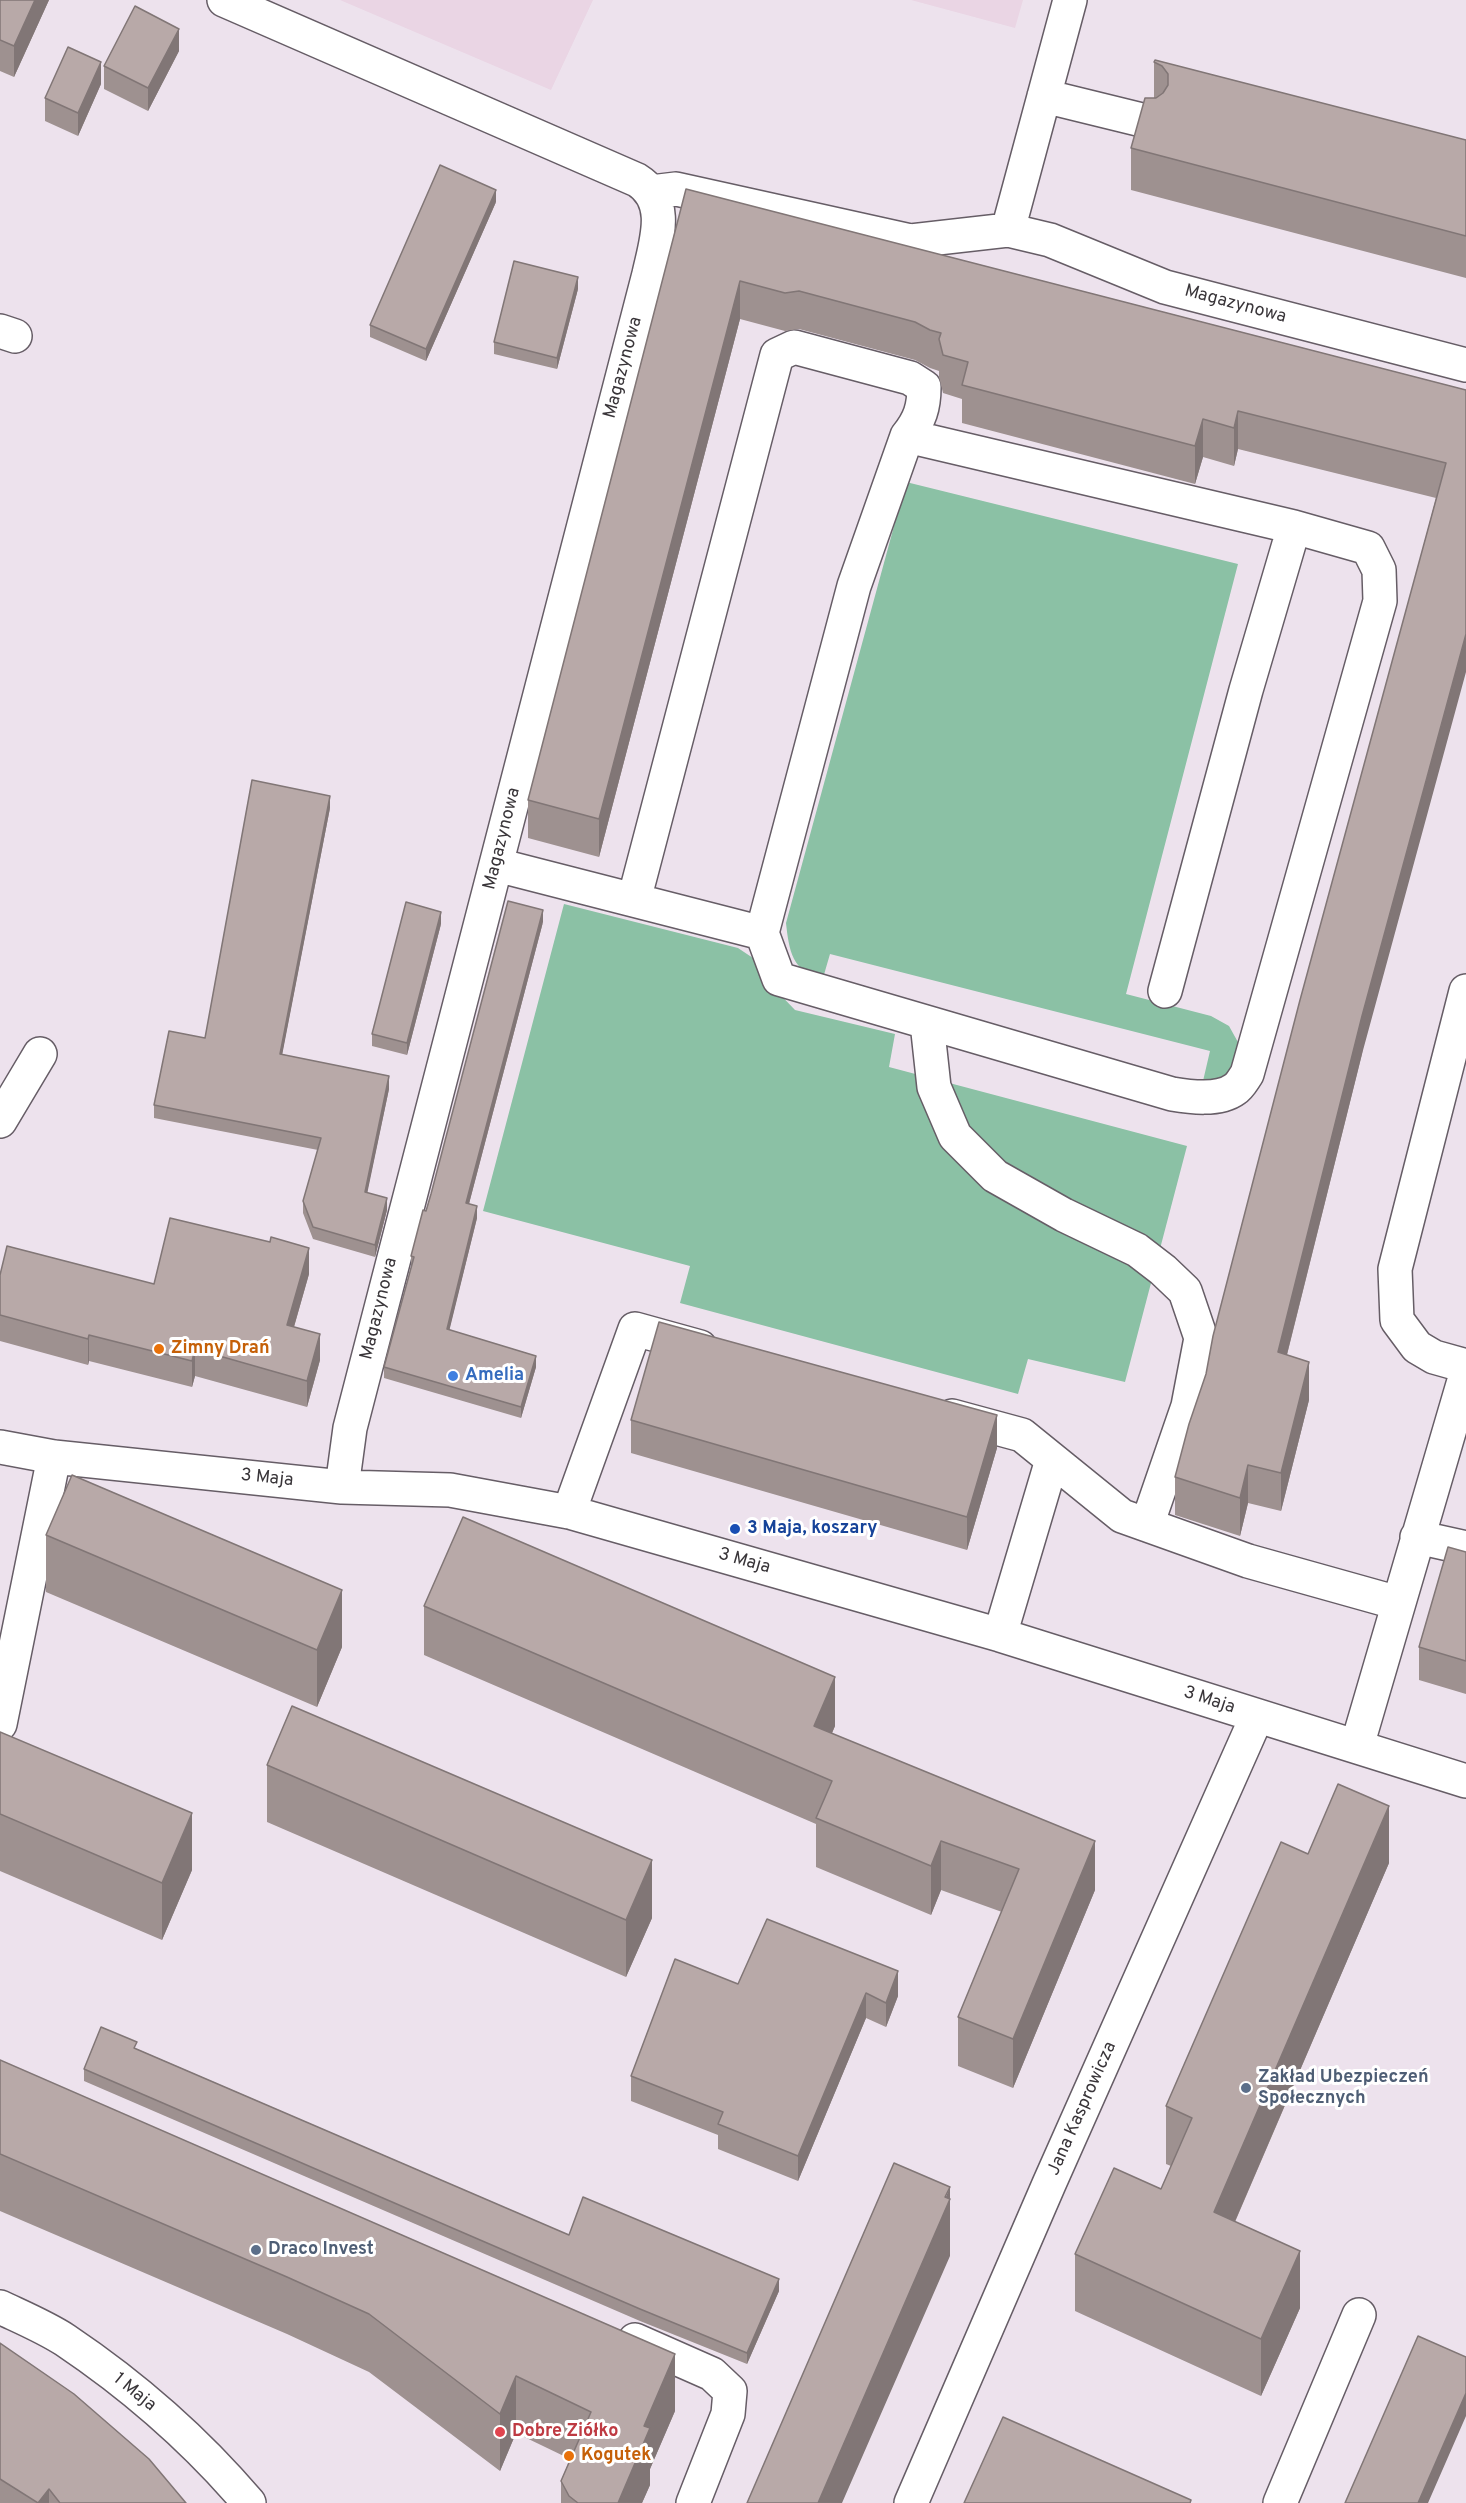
<!DOCTYPE html>
<meta charset="utf-8">
<style>
body{margin:0}
canvas{display:block;background:#ede2ed}
</style>
<canvas width="1466" height="2503"></canvas>
<script>
const ctx = document.querySelector('canvas').getContext('2d');
ctx.lineJoin = 'round';
function fill(path, color) {
  ctx.fillStyle = color;
  ctx.fill(path, 'evenodd');
}
function stroke(path, color, width, dash) {
  ctx.strokeStyle = color;
  ctx.lineWidth = width;
  ctx.lineCap = dash ? 'butt' : 'round';
  ctx.setLineDash(dash || []);
  ctx.stroke(path);
}
function drawText(font, color, halo, rows, align = 'center') {
  ctx.font = font + ' Overpass,sans-serif';
  ctx.lineWidth = 6;
  ctx.setLineDash([]);
  ctx.textBaseline = 'middle';
  ctx.strokeStyle = halo;
  ctx.fillStyle = color;
  for (const [text, x, y, turn = 0] of rows) {
    ctx.save();
    ctx.translate(x, y);
    ctx.rotate((+turn || 0) * Math.PI / 180);
    ctx.textAlign = isNaN(turn) ? turn : align;
    if (halo) ctx.strokeText(text, 0, 0);
    ctx.fillText(text, 0, 0);
    ctx.restore();
  }
}
fill(new Path2D(`
 M 340,0 L 593,0 L 551,90 Z
 M 911,0 L 1023,0 L 1015,28 Z`), '#ead5e4');
fill(new Path2D(`
 M 906,482 L 1238,564 L 1126,994 L 1211,1016 L 1229,1026 L 1239,1044 C 1234,1071 1232,1077 1203,1081 L 1210,1051 L 830,954 L 823,978 C 792,973 789,950 786,923 Z
 M 564,904 L 738,948 L 756,960 L 771,985 L 795,1010 L 895,1034 L 889,1067 L 1187,1146 L 1125,1382 L 1028,1359 L 1018,1394 L 680,1303 L 690,1266 L 483,1211 Z`), '#8bc1a5');
const minor = new Path2D(`
 M 224,0 L 637,180 C 671,201 656,242 649,274 L 350,1428 L 342,1487
 M 1044,96 L 1150,122
 M 651,192 L 676,189 L 911,241 L 1008,230 L 1050,240 L 1165,287 L 1466,365
 M 1008,230 L 1070,0
 M 0,331 L 15,336
 M 907,436 L 1294,527 L 1246,690 L 1165,991
 M 497,865 L 762,933
 M 634,900 L 777,355 L 794,347 L 910,378 L 924,387 C 924,407 920,420 907,436 L 854,586 L 762,933 L 779,979 L 1172,1094 C 1190,1097 1219,1101 1235,1089 C 1240,1086 1244,1078 1247,1074 L 1380,601 L 1379,570 L 1368,548 L 1294,527
 M 1466,991 L 1395,1269 L 1397,1320 L 1417,1347 L 1434,1357 L 1466,1366
 M 927,1023 L 934,1087 L 955,1136 L 995,1176 L 1064,1215 L 1137,1250 L 1163,1270 L 1185,1291 L 1201,1338 L 1188,1406 L 1147,1525
 M 0,1121 L 40,1054
 M 952,1416 L 1022,1435 L 1122,1516 L 1248,1561 L 1398,1603
 M 0,1447 L 54,1457 L 342,1487 L 450,1490 L 569,1512 L 1000,1635 L 1466,1781
 M 569,1512 L 635,1329 L 700,1347
 M 1417,1537 L 1466,1548
 M 1000,1635 L 1052,1460
 M 0,1724 L 54,1457
 M 1357,1746 L 1466,1374
 M 0,2307 C 21,2317 45,2327 65,2340 C 132,2385 197,2442 249,2503
 M 635,2340 L 712,2374 L 730,2391 L 728,2414 L 693,2503
 M 911,2503 L 1049,2184 L 1257,1716
 M 1280,2503 L 1359,2315`);
stroke(minor, '#665d66', 36);
stroke(minor, '#fff', 33);
fill(new Path2D(`
 M 0,0 L 49,0 L 14,77 L 0,71 Z
 M 179,51 L 148,111 L 104,89 L 104,66 Z
 M 1154,62 L 1466,140 L 1466,278 L 1131,190 L 1131,148 L 1154,98 Z
 M 101,84 L 78,136 L 45,121 L 45,98 Z
 M 686,189 L 1466,390 L 1362,1054 L 1287,1355 L 1309,1400 L 1281,1511 L 1248,1503 L 1240,1536 L 1175,1515 L 1175,1477 L 1206,1374 L 1436,498 L 1238,449 L 1234,466 L 1203,457 L 1195,484 L 962,423 L 962,399 L 943,393 L 939,377 L 939,371 L 930,368 L 915,360 L 799,329 L 785,331 L 740,319 L 599,857 L 528,838 L 528,800 Z
 M 496,202 L 426,361 L 370,337 L 370,325 Z
 M 578,289 L 557,369 L 494,354 L 494,342 Z
 M 330,808 L 282,1054 L 389,1089 L 367,1192 L 387,1210 L 375,1257 L 313,1239 L 303,1213 L 303,1201 L 318,1150 L 154,1118 L 154,1105 L 205,1038 Z
 M 543,922 L 469,1204 L 477,1218 L 449,1330 L 536,1367 L 521,1418 L 384,1378 L 384,1367 L 411,1268 L 411,1256 L 426,1211 Z
 M 441,924 L 407,1055 L 372,1046 L 372,1034 Z
 M 309,1274 L 294,1327 L 320,1360 L 307,1407 L 195,1376 L 192,1387 L 89,1361 L 88,1365 L 0,1341 L 0,1275 L 154,1284 Z
 M 631,1420 L 997,1448 L 967,1550 L 631,1453 Z
 M 46,1535 L 342,1647 L 317,1707 L 46,1592 Z
 M 1466,1552 L 1466,1694 L 1419,1680 L 1419,1647 Z
 M 424,1606 L 835,1726 L 832,1733 L 1095,1890 L 1013,2088 L 958,2066 L 958,2017 L 1002,1912 L 941,1890 L 931,1915 L 816,1867 L 816,1824 L 424,1655 Z
 M 0,1732 L 192,1870 L 162,1940 L 0,1871 Z
 M 267,1765 L 652,1918 L 626,1977 L 267,1822 Z
 M 1308,1854 L 1389,1863 L 1235,2222 L 1300,2308 L 1261,2396 L 1075,2311 L 1075,2254 L 1161,2189 L 1171,2166 L 1166,2164 L 1166,2106 Z
 M 738,1984 L 898,1996 L 886,2027 L 866,2018 L 798,2181 L 718,2149 L 718,2135 L 631,2101 L 631,2076 Z
 M 137,2049 L 569,2235 L 779,2291 L 747,2364 L 640,2321 L 84,2081 L 84,2069 Z
 M 0,2060 L 675,2411 L 650,2469 L 650,2485 L 642,2503 L 561,2503 L 561,2481 L 570,2459 L 516,2433 L 500,2471 L 369,2372 L 287,2334 L 0,2211 Z
 M 0,2343 L 186,2503 L 0,2503 Z`), '#9e9190');
fill(new Path2D(`
 M 35,0 L 49,0 L 14,77 L 14,46 Z
 M 179,29 L 179,51 L 148,111 L 148,88 Z
 M 101,62 L 101,84 L 78,136 L 78,113 Z
 M 496,190 L 496,202 L 426,361 L 426,349 Z
 M 578,277 L 578,289 L 557,369 L 557,358 Z
 M 740,281 L 740,319 L 599,857 L 599,819 Z
 M 1238,411 L 1238,449 L 1234,466 L 1234,428 Z
 M 1203,419 L 1203,457 L 1195,484 L 1195,446 Z
 M 1466,634 L 1466,672 L 1362,1054 L 1278,1390 L 1278,1352 L 1362,1016 Z
 M 330,796 L 330,808 L 280,1066 L 280,1054 Z
 M 543,910 L 543,922 L 466,1215 L 466,1203 Z
 M 441,912 L 441,924 L 407,1055 L 407,1043 Z
 M 389,1076 L 389,1089 L 365,1204 L 365,1192 Z
 M 387,1198 L 387,1210 L 375,1257 L 375,1245 Z
 M 477,1206 L 477,1218 L 447,1340 L 447,1329 Z
 M 309,1248 L 309,1274 L 287,1351 L 287,1325 Z
 M 320,1334 L 320,1360 L 307,1407 L 307,1381 Z
 M 89,1335 L 89,1361 L 88,1365 L 88,1339 Z
 M 195,1349 L 195,1376 L 192,1387 L 192,1361 Z
 M 536,1356 L 536,1367 L 521,1418 L 521,1407 Z
 M 1309,1362 L 1309,1400 L 1281,1511 L 1281,1473 Z
 M 997,1415 L 997,1448 L 967,1550 L 967,1517 Z
 M 1248,1465 L 1248,1503 L 1240,1536 L 1240,1498 Z
 M 342,1590 L 342,1647 L 317,1707 L 317,1650 Z
 M 835,1677 L 835,1726 L 814,1775 L 814,1726 Z
 M 1389,1806 L 1389,1863 L 1214,2270 L 1214,2212 Z
 M 192,1813 L 192,1870 L 162,1940 L 162,1883 Z
 M 941,1841 L 941,1890 L 931,1915 L 931,1866 Z
 M 1095,1841 L 1095,1890 L 1013,2088 L 1013,2039 Z
 M 652,1860 L 652,1918 L 626,1977 L 626,1920 Z
 M 898,1971 L 898,1996 L 886,2027 L 886,2003 Z
 M 866,1993 L 866,2018 L 798,2181 L 798,2156 Z
 M 950,2187 L 950,2256 L 842,2503 L 818,2503 Z
 M 1300,2251 L 1300,2308 L 1261,2396 L 1261,2339 Z
 M 779,2279 L 779,2291 L 747,2364 L 747,2353 Z
 M 675,2354 L 675,2411 L 650,2469 L 650,2485 L 642,2503 L 618,2503 L 644,2426 Z
 M 516,2376 L 516,2433 L 500,2471 L 500,2414 Z
 M 1466,2393 L 1466,2416 L 1428,2503 L 1418,2503 Z
 M 49,2489 L 49,2503 L 38,2503 Z`), '#817676');
const building = new Path2D(`
 M 0,0 L 35,0 L 14,46 L 0,40 Z
 M 135,6 L 179,29 L 148,88 L 104,66 Z
 M 68,47 L 101,62 L 78,113 L 45,98 Z
 M 1155,60 L 1466,140 L 1466,236 L 1131,148 L 1145,98 L 1156,98 L 1163,93 L 1168,85 L 1168,74 L 1162,66 L 1154,62 Z
 M 440,165 L 496,190 L 426,349 L 370,325 Z
 M 686,189 L 1466,390 L 1466,634 L 1362,1016 L 1278,1352 L 1309,1362 L 1281,1473 L 1248,1465 L 1240,1498 L 1175,1477 L 1189,1424 L 1206,1374 L 1213,1336 L 1300,1000 L 1446,463 L 1238,411 L 1234,428 L 1203,419 L 1195,446 L 962,385 L 968,362 L 943,355 L 939,339 L 941,333 L 930,330 L 915,322 L 799,291 L 785,293 L 740,281 L 599,819 L 528,800 Z
 M 514,261 L 578,277 L 557,358 L 494,342 Z
 M 252,780 L 330,796 L 280,1054 L 389,1076 L 365,1192 L 387,1198 L 375,1245 L 313,1227 L 303,1201 L 321,1138 L 154,1105 L 169,1031 L 205,1038 Z
 M 508,901 L 543,910 L 466,1203 L 477,1206 L 447,1329 L 536,1356 L 521,1407 L 384,1367 L 414,1257 L 411,1256 L 423,1210 L 426,1211 L 431,1194 Z
 M 406,902 L 441,912 L 407,1043 L 372,1034 Z
 M 170,1218 L 270,1242 L 271,1237 L 309,1248 L 287,1325 L 320,1334 L 307,1381 L 195,1349 L 192,1361 L 89,1335 L 88,1339 L 0,1315 L 0,1275 L 7,1246 L 154,1284 Z
 M 659,1322 L 997,1415 L 967,1517 L 631,1420 Z
 M 72,1475 L 342,1590 L 317,1650 L 46,1535 Z
 M 463,1517 L 835,1677 L 814,1726 L 1095,1841 L 1013,2039 L 958,2017 L 1019,1869 L 941,1841 L 931,1866 L 816,1818 L 832,1781 L 424,1606 Z
 M 1448,1547 L 1466,1552 L 1466,1661 L 1419,1647 Z
 M 292,1706 L 652,1860 L 626,1920 L 267,1765 Z
 M 0,1732 L 192,1813 L 162,1883 L 0,1814 Z
 M 1338,1784 L 1389,1806 L 1214,2212 L 1300,2251 L 1261,2339 L 1075,2254 L 1114,2168 L 1161,2189 L 1192,2118 L 1166,2106 L 1281,1842 L 1308,1854 Z
 M 767,1919 L 898,1971 L 886,2003 L 866,1993 L 798,2156 L 718,2124 L 723,2112 L 631,2076 L 675,1959 L 738,1984 Z
 M 101,2027 L 137,2042 L 134,2048 L 569,2235 L 583,2197 L 779,2279 L 747,2353 L 640,2309 L 84,2069 Z
 M 0,2060 L 675,2354 L 644,2426 L 650,2428 L 618,2503 L 578,2503 L 569,2496 L 561,2481 L 591,2412 L 516,2376 L 500,2414 L 369,2314 L 287,2277 L 0,2154 Z
 M 894,2163 L 950,2187 L 945,2197 L 950,2199 L 818,2503 L 747,2503 Z
 M 1418,2336 L 1466,2357 L 1466,2393 L 1418,2503 L 1345,2503 Z
 M 0,2343 L 74,2394 L 149,2459 L 186,2503 L 60,2503 L 49,2489 L 38,2503 L 0,2479 Z
 M 1003,2417 L 1191,2500 L 1190,2503 L 964,2503 Z`);
fill(building, '#b8a9a8');
stroke(building, '#817676', 1.5);
for (const [x, y, r, color] of [
 [159,1349,6,"#e8710a"],
 [453,1376,6,"#3f7fe0"],
 [735,1529,6,"#1a4fb4"],
 [1246,2088,6,"#5c6f8a"],
 [256,2250,6,"#5c6f8a"],
 [500,2432,6,"#e0444e"],
 [569,2456,6,"#e8710a"]
]) {
  const dot = new Path2D();
  dot.arc(x, y, r, 0, 2 * Math.PI);
  ctx.fillStyle = color;
  ctx.fill(dot);
  stroke(dot, '#fff', 2);
}
drawText('18px', '#393539', '#fff', [
 ["Magazynowa",1235,305,15],
 ["Magazynowa",624,368,-75],
 ["Magazynowa",503,839,-76],
 ["Magazynowa",380,1309,-76],
 ["3 Maja",267,1479,6],
 ["3 Maja",744,1562,16],
 ["3 Maja",1209,1701,18],
 ["Jana Kasprowicza",1083,2109,-66],
 ["1 Maja",134,2393,39]
]);
drawText('bold 18px', '#c56008', '#fff', [
 ["Zimny Drań",171,1349],
 ["Kogutek",581,2456]
], 'left');
drawText('bold 18px', '#366cbe', '#fff', [
 ["Amelia",465,1376]
], 'left');
drawText('bold 18px', '#164399', '#fff', [
 ["3 Maja, koszary",747,1529]
], 'left');
drawText('bold 18px', '#4e5e75', '#fff', [
 ["Zakład Ubezpieczeń",1258,2078],
 ["Społecznych",1258,2099],
 ["Draco Invest",268,2250]
], 'left');
drawText('bold 18px', '#be3a42', '#fff', [
 ["Dobre Ziółko",512,2432]
], 'left');
</script>
